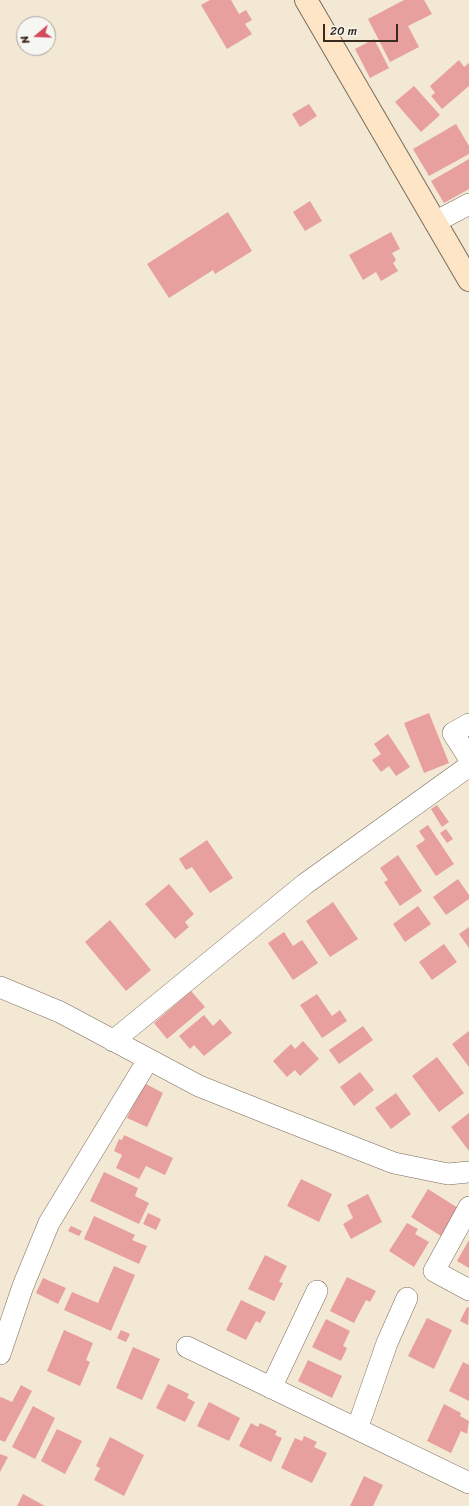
<!DOCTYPE html>
<style>
body{margin:0}
#map{position:relative;width:469px;height:1506px;overflow:hidden;background:#f2e8d4;font-family:Sriracha,sans-serif}
canvas{display:block}
.north{position:absolute;left:16px;top:16px;width:40px;height:40px;box-sizing:border-box;background:#f6f6f2;border:1px solid #aba49d;border-radius:50%;rotate:251deg;font-size:11px;font-weight:700;line-height:16px;text-align:center;color:#3b2a1e}
.north::after{content:'';display:block;margin:auto;width:14px;height:18px;background:#d1495b;clip-path:polygon(50% 0,100% 100%,50% 72%,0 100%)}
.scale{position:absolute;left:323px;top:24px;width:75px;height:18px;box-sizing:border-box;border:2px solid #3b2a1e;border-top:0;padding-left:5px;font-size:12px;line-height:14px;white-space:nowrap;color:#3b2a1e;-webkit-text-stroke:3px #f6f6f2;paint-order:stroke}
</style>
<div id="map">
<canvas width="469" height="1506"></canvas>
<div class="north">N</div>
<div class="scale">20 m</div>
</div>
<script>
const ctx = document.querySelector('canvas').getContext('2d');
ctx.lineJoin = 'round';
function fill(path, color) {
  ctx.fillStyle = color;
  ctx.fill(path, 'evenodd');
}
function stroke(path, color, width, dash) {
  ctx.strokeStyle = color;
  ctx.lineWidth = width;
  ctx.lineCap = dash ? 'butt' : 'round';
  ctx.setLineDash(dash || []);
  ctx.stroke(path);
}
fill(new Path2D(`
 M 210,0 L 231,0 L 239,14 L 246,10 L 252,20 L 245,24 L 252,34 L 227,49 L 201,5 Z
 M 404,0 L 424,0 L 432,14 L 408,26 L 419,47 L 390,62 L 368,19 Z
 M 374,39 L 389,68 L 370,78 L 355,49 Z
 M 459,60 L 464,67 L 469,63 L 469,86 L 442,109 L 431,96 L 435,93 L 430,86 Z
 M 414,86 L 440,115 L 421,132 L 395,102 Z
 M 309,104 L 317,116 L 300,127 L 292,114 Z
 M 456,124 L 469,146 L 469,154 L 429,176 L 413,149 Z
 M 469,159 L 469,189 L 444,203 L 431,181 Z
 M 310,201 L 322,221 L 305,231 L 293,212 Z
 M 228,212 L 252,251 L 215,274 L 213,270 L 169,298 L 147,264 Z
 M 391,232 L 400,249 L 392,253 L 396,260 L 393,263 L 398,271 L 381,281 L 376,272 L 363,280 L 349,255 Z
 M 429,713 L 449,763 L 424,773 L 404,723 Z
 M 388,734 L 410,767 L 396,776 L 389,766 L 381,772 L 372,760 L 381,754 L 374,744 Z
 M 437,805 L 449,822 L 442,827 L 431,809 Z
 M 428,825 L 454,864 L 436,876 L 416,846 L 425,840 L 419,831 Z
 M 446,829 L 453,839 L 447,843 L 440,833 Z
 M 207,840 L 233,878 L 210,893 L 192,867 L 186,870 L 179,859 Z
 M 398,855 L 422,891 L 400,906 L 384,882 L 388,880 L 380,868 Z
 M 458,879 L 469,895 L 469,899 L 446,915 L 433,897 Z
 M 169,884 L 194,914 L 185,922 L 189,927 L 175,939 L 145,904 Z
 M 333,902 L 358,939 L 330,957 L 306,921 Z
 M 418,906 L 431,924 L 405,942 L 393,924 Z
 M 110,920 L 151,970 L 126,991 L 85,942 Z
 M 469,927 L 469,948 L 459,934 Z
 M 284,932 L 293,946 L 302,940 L 318,963 L 293,980 L 268,943 Z
 M 444,944 L 457,962 L 432,980 L 419,962 Z
 M 191,991 L 205,1007 L 167,1039 L 154,1023 Z
 M 317,994 L 332,1016 L 340,1010 L 347,1021 L 322,1038 L 300,1005 Z
 M 204,1015 L 213,1026 L 220,1019 L 232,1033 L 204,1056 L 194,1045 L 190,1049 L 179,1036 Z
 M 363,1026 L 373,1040 L 339,1064 L 329,1050 Z
 M 469,1031 L 469,1067 L 452,1044 Z
 M 303,1041 L 319,1059 L 300,1076 L 295,1070 L 287,1077 L 273,1061 L 291,1044 L 295,1049 Z
 M 437,1057 L 464,1093 L 439,1112 L 412,1076 Z
 M 360,1072 L 374,1090 L 354,1106 L 340,1087 Z
 M 144,1083 L 163,1093 L 147,1127 L 127,1118 Z
 M 396,1093 L 411,1114 L 391,1129 L 375,1108 Z
 M 469,1113 L 469,1151 L 451,1127 Z
 M 124,1135 L 173,1158 L 165,1175 L 146,1166 L 139,1179 L 116,1168 L 122,1155 L 114,1151 L 119,1139 L 122,1140 Z
 M 104,1172 L 138,1188 L 135,1196 L 149,1203 L 139,1224 L 90,1201 Z
 M 301,1179 L 332,1194 L 319,1222 L 287,1206 Z
 M 428,1189 L 458,1208 L 441,1236 L 411,1217 Z
 M 368,1194 L 382,1222 L 351,1239 L 343,1224 L 353,1218 L 347,1205 Z
 M 148,1213 L 161,1219 L 156,1230 L 143,1224 Z
 M 94,1216 L 135,1235 L 132,1240 L 147,1246 L 139,1264 L 84,1239 Z
 M 407,1223 L 418,1229 L 415,1234 L 429,1242 L 414,1267 L 389,1251 Z
 M 71,1226 L 82,1231 L 79,1236 L 68,1231 Z
 M 469,1240 L 469,1268 L 457,1261 Z
 M 265,1255 L 287,1266 L 279,1282 L 283,1283 L 274,1301 L 248,1289 Z
 M 114,1266 L 135,1275 L 111,1331 L 64,1310 L 72,1292 L 98,1303 Z
 M 347,1277 L 376,1291 L 370,1302 L 366,1300 L 354,1323 L 330,1311 Z
 M 43,1278 L 66,1288 L 58,1304 L 36,1293 Z
 M 241,1300 L 266,1312 L 260,1323 L 256,1321 L 246,1340 L 226,1330 Z
 M 467,1307 L 469,1308 L 468,1325 L 460,1321 Z
 M 427,1318 L 452,1330 L 434,1369 L 408,1356 Z
 M 326,1319 L 350,1331 L 343,1346 L 347,1348 L 341,1361 L 312,1347 Z
 M 64,1330 L 93,1343 L 86,1360 L 90,1362 L 80,1386 L 47,1371 Z
 M 121,1330 L 130,1334 L 126,1342 L 117,1338 Z
 M 133,1347 L 160,1359 L 142,1400 L 116,1388 Z
 M 308,1360 L 342,1376 L 332,1398 L 298,1381 Z
 M 463,1362 L 469,1365 L 469,1401 L 449,1391 Z
 M 168,1384 L 189,1394 L 187,1398 L 195,1402 L 185,1422 L 156,1408 Z
 M 21,1385 L 32,1391 L 5,1442 L 0,1440 L 0,1398 L 1,1397 L 12,1402 Z
 M 209,1402 L 240,1418 L 229,1441 L 197,1426 Z
 M 444,1404 L 461,1413 L 460,1416 L 469,1421 L 467,1434 L 461,1431 L 451,1453 L 427,1441 Z
 M 33,1406 L 55,1418 L 35,1459 L 12,1447 Z
 M 251,1423 L 258,1427 L 260,1423 L 277,1431 L 275,1435 L 282,1438 L 271,1462 L 239,1446 Z
 M 57,1429 L 82,1441 L 65,1474 L 41,1461 Z
 M 304,1436 L 317,1442 L 314,1447 L 327,1453 L 312,1483 L 281,1468 L 295,1438 L 302,1441 Z
 M 110,1437 L 144,1455 L 124,1496 L 94,1480 L 100,1468 L 96,1466 Z
 M 0,1454 L 8,1457 L 0,1472 Z
 M 364,1476 L 383,1485 L 373,1506 L 350,1506 Z
 M 23,1494 L 45,1506 L 17,1506 Z`), '#e7a09d');
const street = new Path2D(`
 M 435,222 L 469,204
 M 469,724 L 453,733 L 469,758
 M 0,987 L 60,1012 L 199,1086 L 274,1116 L 394,1163 L 448,1174 L 469,1172
 M 113,1041 L 305,884 L 469,766
 M 469,1207 L 434,1271 L 469,1290
 M 187,1347 L 469,1483
 M 0,1354 L 23,1286 L 49,1223 L 148,1060
 M 271,1388 L 317,1291
 M 357,1429 L 387,1343 L 407,1298`);
const secondary = new Path2D(`
 M 306,0 L 469,280`);
stroke(street, '#7b6c5e', 22);
stroke(secondary, '#7b6c5e', 24);
stroke(street, '#fff', 21);
stroke(secondary, '#fde5c5', 22);
</script>
